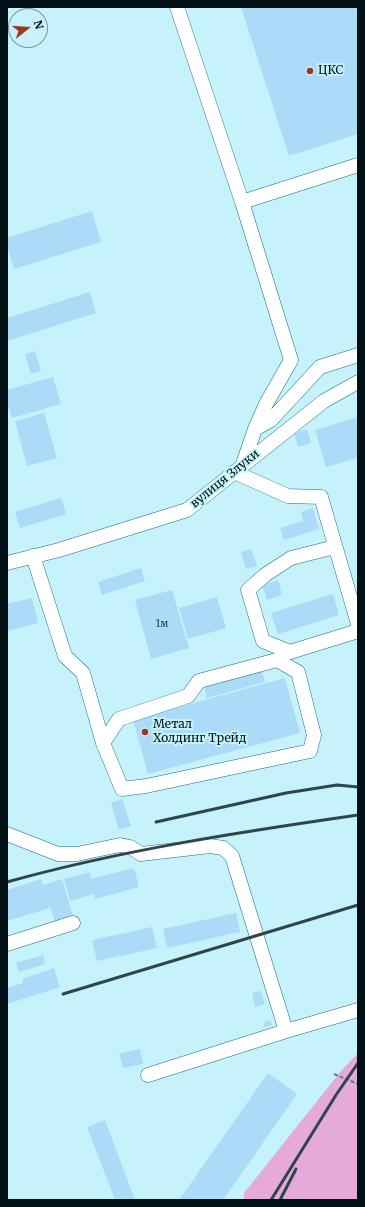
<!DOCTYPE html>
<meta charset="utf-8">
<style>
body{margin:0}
#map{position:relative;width:365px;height:1207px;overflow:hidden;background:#c6f2fc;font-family:Merriweather,serif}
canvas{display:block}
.frame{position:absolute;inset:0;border:8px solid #001014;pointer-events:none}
.north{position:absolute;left:8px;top:8px;width:40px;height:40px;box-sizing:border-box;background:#c6f2fc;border:1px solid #77989f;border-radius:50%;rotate:73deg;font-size:11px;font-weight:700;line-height:16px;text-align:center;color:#001014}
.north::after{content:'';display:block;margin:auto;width:14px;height:18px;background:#9f3620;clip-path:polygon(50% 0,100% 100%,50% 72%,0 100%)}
</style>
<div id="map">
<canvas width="365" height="1207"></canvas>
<div class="frame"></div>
<div class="north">N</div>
</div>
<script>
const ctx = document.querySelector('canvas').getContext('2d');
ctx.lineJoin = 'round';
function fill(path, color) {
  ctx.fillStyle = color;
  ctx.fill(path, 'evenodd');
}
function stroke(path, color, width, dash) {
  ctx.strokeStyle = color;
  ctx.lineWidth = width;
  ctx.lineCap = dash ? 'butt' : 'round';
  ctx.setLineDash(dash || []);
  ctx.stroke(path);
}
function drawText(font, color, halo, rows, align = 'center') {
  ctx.font = font + ' Merriweather,serif';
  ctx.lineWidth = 4;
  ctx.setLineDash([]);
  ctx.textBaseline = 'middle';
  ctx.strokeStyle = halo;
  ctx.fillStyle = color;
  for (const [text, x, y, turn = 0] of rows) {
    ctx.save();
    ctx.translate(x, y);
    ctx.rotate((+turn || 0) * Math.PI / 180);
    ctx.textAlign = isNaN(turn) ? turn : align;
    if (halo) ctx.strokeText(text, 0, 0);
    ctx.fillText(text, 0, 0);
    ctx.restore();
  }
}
fill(new Path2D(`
 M 358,1053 L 358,1200 L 244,1200 L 244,1193 L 341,1071 Z`), '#e5aad9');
fill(new Path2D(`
 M 241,7 L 358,7 L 358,134 L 289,156 Z
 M 92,211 L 101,242 L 14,269 L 7,246 L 7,238 Z
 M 90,292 L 96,313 L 7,341 L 7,318 Z
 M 35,351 L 41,371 L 31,374 L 25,354 Z
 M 53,377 L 61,404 L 12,418 L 7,401 L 7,390 Z
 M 44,413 L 57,458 L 27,466 L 15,421 Z
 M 358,417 L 358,458 L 326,467 L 315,430 Z
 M 307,429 L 311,443 L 298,447 L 294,433 Z
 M 61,498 L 66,514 L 20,528 L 15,512 Z
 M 313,508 L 319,529 L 284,540 L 280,528 L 303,521 L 301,512 Z
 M 251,549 L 257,566 L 246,569 L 241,552 Z
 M 141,568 L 145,581 L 102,595 L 98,582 Z
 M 278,580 L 282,595 L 267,600 L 262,585 Z
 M 172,590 L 189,648 L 151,659 L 135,600 Z
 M 333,594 L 339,615 L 278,634 L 271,613 Z
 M 217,597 L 226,628 L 188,639 L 179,608 Z
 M 32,598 L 38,623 L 7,631 L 7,604 Z
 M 261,667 L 265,682 L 207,698 L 203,683 Z
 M 285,678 L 300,733 L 148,774 L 133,720 Z
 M 122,799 L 131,826 L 119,830 L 111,803 Z
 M 134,868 L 139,887 L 95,899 L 94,894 L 70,901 L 64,879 L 89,872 L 91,879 Z
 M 41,879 L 50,908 L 7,921 L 7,890 Z
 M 62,879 L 73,916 L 55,922 L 43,885 Z
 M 236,913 L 240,932 L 167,948 L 163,929 Z
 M 152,927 L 157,948 L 97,961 L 92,940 Z
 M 43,955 L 45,964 L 19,972 L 16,963 Z
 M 54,968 L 60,987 L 7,1004 L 7,988 L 23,983 L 22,979 Z
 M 261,991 L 265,1004 L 255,1007 L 252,993 Z
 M 270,1020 L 272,1025 L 265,1027 L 263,1022 Z
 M 140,1049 L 143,1064 L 123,1068 L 119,1054 Z
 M 268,1073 L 297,1094 L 223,1200 L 179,1200 Z
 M 105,1120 L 135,1200 L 115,1200 L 87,1127 Z`), '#abdbf7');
const minor = new Path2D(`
 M 177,7 L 242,202 L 358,165
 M 242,202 L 291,360 L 266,404 L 255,429
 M 243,464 L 255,429 L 271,420 L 320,367 L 358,355
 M 234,472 L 288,496 L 321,497 L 358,624
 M 335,547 L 291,558 L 265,575 L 248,590 L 263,641 L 290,652 L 358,631
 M 33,556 L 65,656 L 83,673 L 103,743 L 122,789 L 146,786 L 310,751 L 314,735 L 298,672 L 277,660 L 199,681 L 188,696 L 119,719 L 103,743
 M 7,563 L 59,550 L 187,510 L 324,401 L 358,382
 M 7,834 L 58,854 L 77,854 L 120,845 L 130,847 L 141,854 L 210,846 L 223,848 L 232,856 L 286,1031 L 148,1075
 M 7,944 L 73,923
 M 286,1031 L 358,1010`);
stroke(minor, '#1a6d7c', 15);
stroke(new Path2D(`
 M 334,1074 L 358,1084`), '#617e85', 2, [4, 2]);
stroke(minor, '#fff', 14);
stroke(new Path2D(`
 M 156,822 L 286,793 L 337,785 L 358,787
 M 7,882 C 122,850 240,832 358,815
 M 63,994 L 358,905
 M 271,1200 L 336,1095 L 358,1063
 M 280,1200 L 296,1169`), '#2f454b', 3);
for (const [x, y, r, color] of [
 [310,71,4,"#9f3620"],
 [145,732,4,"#9f3620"]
]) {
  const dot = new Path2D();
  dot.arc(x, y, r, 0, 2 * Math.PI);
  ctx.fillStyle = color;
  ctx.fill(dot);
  stroke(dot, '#c6f2fc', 1.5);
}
drawText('10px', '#2b434d', null, [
 ["1м",162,624]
]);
drawText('12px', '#001014', '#c6f2fc', [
 ["ЦКС",318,71],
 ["Метал",153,725],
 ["Холдинг Трейд",153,739]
], 'left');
drawText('12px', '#001014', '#c6f2fc', [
 ["вулиця Злуки",225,479,-39]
]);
</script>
